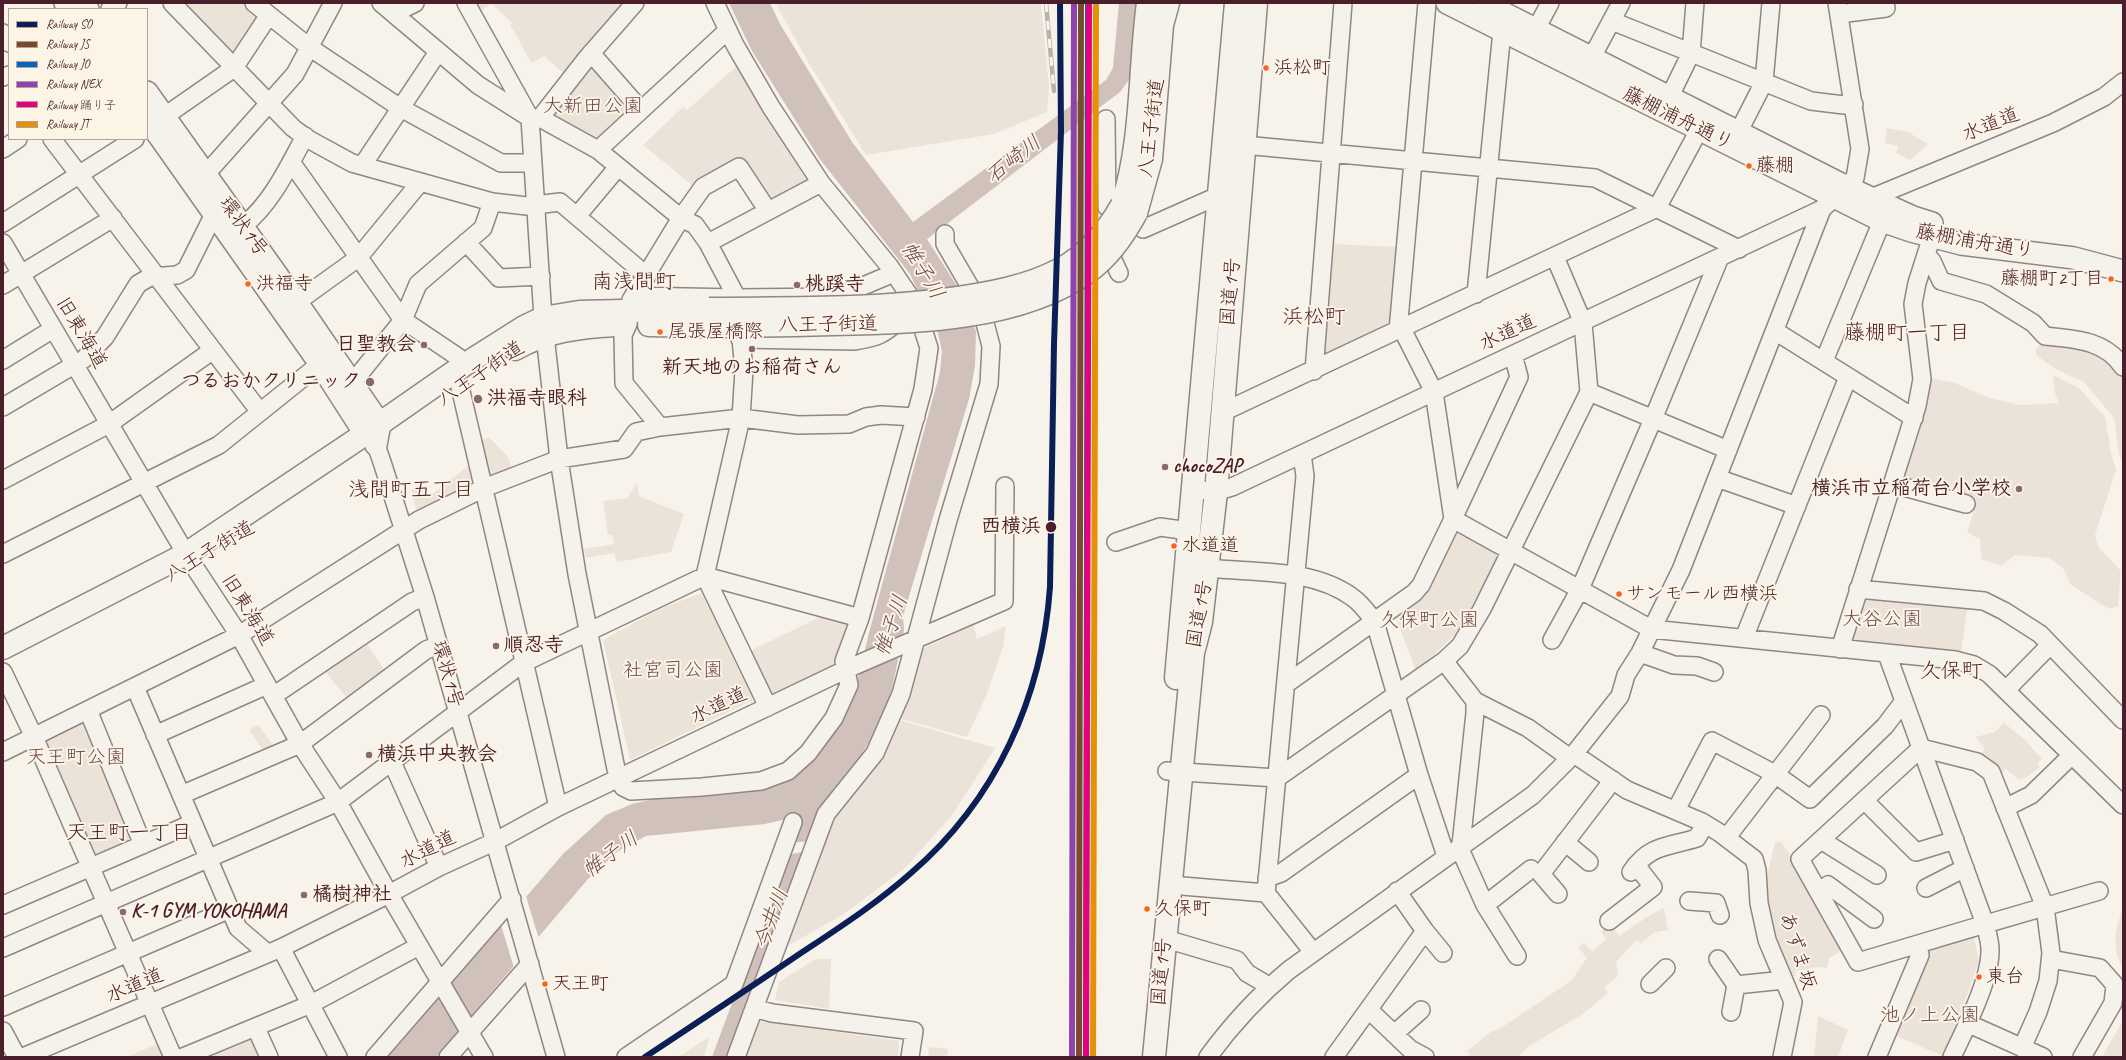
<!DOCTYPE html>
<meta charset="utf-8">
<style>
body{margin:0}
#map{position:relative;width:2126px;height:1060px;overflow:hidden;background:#f7f3ea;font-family:Caveat,"Klee One",sans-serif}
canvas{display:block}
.frame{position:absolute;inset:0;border:4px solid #4a1f2b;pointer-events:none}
.legend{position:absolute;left:8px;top:8px;width:140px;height:132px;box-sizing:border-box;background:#fcf5e5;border:1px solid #b59f9b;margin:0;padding:5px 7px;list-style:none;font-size:12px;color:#4a1f2b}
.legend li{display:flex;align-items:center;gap:8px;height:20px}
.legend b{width:20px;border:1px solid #b59f9b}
</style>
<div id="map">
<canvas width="2126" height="1060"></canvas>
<div class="frame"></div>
<ul class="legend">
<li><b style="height:5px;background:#0c1e56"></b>Railway SO</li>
<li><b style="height:5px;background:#7a4b2a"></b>Railway JS</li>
<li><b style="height:5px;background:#0067c0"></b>Railway JO</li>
<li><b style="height:5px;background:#8e44ad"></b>Railway N'EX</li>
<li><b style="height:5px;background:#e5007d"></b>Railway 踊り子</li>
<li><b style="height:5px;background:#e49106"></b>Railway JT</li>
</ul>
</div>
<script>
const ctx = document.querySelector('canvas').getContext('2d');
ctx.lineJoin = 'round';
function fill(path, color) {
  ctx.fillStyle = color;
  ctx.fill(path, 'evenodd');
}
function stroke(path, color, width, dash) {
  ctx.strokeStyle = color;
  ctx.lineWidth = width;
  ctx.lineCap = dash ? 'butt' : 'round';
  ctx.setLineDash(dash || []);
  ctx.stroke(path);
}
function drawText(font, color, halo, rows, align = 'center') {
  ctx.font = font + ' Caveat,"Klee One",sans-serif';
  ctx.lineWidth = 4;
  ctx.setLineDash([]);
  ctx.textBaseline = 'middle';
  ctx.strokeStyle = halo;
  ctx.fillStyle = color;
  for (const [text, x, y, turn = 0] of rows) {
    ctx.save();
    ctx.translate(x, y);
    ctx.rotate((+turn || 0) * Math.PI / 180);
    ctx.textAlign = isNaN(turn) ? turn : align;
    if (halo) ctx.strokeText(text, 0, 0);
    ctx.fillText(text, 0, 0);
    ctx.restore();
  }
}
fill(new Path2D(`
 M 471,3 L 629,3 L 566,75 L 544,56 L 531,63 L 514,31 L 510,27 L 512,23 L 492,4 L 477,13 Z
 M 775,3 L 1041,3 L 1049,87 L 1047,112 L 994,134 L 866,155 L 807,60 Z
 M 737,66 L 809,185 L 769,205 L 741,164 L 697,189 L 643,145 L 683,107 L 687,110 Z
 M 2053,375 L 2079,388 L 2105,417 L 2112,457 L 2116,470 L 2095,535 L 2098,547 L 2121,571 L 2118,606 L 2109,609 L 2071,585 L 2063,568 L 2049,558 L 2015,555 L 2001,566 L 1981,559 L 1980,539 L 1967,532 L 1976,505 L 1971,503 L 1971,497 L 1963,499 L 1900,481 L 1928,378 L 1952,382 L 1990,398 L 2021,405 L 2059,403 L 2055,393 Z
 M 637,483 L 639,496 L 684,514 L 671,552 L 617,562 L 614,553 L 586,558 L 584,549 L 614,544 L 612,535 L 608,535 L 603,501 L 627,498 Z
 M 824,615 L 849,622 L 852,626 L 837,664 L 769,698 L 746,653 Z
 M 973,625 L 977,639 L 1006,626 L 1003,647 L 986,696 L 967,737 L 898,718 L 922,649 Z
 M 364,639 L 388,676 L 350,702 L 322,668 Z
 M 896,719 L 995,748 L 953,814 L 905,868 L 844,914 L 777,952 L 829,816 Z
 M 251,1040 L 258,1057 L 215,1057 L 214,1055 Z`), '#ebe3d9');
fill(new Path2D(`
 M 179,3 L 249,3 L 261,13 L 235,59 Z
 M 860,3 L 968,3 L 969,5 L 994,3 L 1005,72 L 876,95 Z
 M 591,62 L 634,106 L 597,144 L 549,115 Z
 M 1887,128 L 1908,132 L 1928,144 L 1910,160 L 1896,153 L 1899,146 L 1885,143 Z
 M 1332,244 L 1397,247 L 1392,321 L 1325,359 L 1320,353 Z
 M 2046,339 L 2086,344 L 2123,374 L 2123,465 L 2119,454 L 2114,418 L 2084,382 L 2054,368 L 2036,355 L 2036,349 Z
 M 489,437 L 508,457 L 512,470 L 490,477 L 480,442 Z
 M 471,464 L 474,482 L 420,511 L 416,509 L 411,491 L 419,483 L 430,496 Z
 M 1458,529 L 1495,548 L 1497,561 L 1457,633 L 1416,671 L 1395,615 Z
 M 702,593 L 753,700 L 630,760 L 603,640 L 662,608 Z
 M 1865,594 L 1968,605 L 1961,651 L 1850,641 Z
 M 82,719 L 89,721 L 137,840 L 94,863 L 41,741 Z
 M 2004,723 L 2023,738 L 2042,759 L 2037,764 L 2040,767 L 2028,776 L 2019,780 L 2006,769 L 2000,775 L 1982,759 L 1984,748 L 1976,737 L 1995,732 Z
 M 258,725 L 276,749 L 266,754 L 249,730 Z
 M 1780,841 L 1794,859 L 1843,950 L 1829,958 L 1827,968 L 1817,967 L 1795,971 L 1796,976 L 1788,977 L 1777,949 L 1763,881 L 1767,876 L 1775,843 Z
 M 2123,905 L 2123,969 C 2110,943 2116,932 2123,905 Z
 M 1664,908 L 1668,930 L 1655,932 L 1641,943 L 1637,940 L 1616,962 L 1618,976 L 1604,987 L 1608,993 L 1583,1014 L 1529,1046 L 1517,1057 L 1467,1057 L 1470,1054 L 1467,1051 L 1492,1031 L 1498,1030 L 1571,981 L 1587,958 L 1578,947 L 1584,943 L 1592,952 L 1606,939 L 1601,931 L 1611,925 L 1619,936 L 1650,915 Z
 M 1974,937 L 1979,961 L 1945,1057 L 1892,1034 L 1925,952 Z
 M 816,959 L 831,959 L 829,1009 L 775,1000 L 779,982 Z
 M 1818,1016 L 1848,1030 L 1838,1057 L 1814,1057 Z
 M 2123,1020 L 2123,1057 L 2102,1057 Z
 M 759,1021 L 899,1041 L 898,1057 L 746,1057 Z
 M 709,1037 L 704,1057 L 678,1057 Z
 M 157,1044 L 163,1057 L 127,1057 Z
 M 929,1047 L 948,1049 L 947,1057 L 928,1057 Z`), '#ebe2d8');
fill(new Path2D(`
 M 729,3 L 770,3 L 780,24 L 852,142 L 913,222 L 1106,80 L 1113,68 L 1119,3 L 1138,3 L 1131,77 L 1120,92 L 927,239 L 957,286 L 976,331 L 975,366 L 969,399 L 903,616 L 904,630 L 891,694 L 875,732 L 855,765 L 824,801 L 730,1057 L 712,1057 L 800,819 L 799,816 L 765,824 L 646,836 L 618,851 L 588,879 L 436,1057 L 388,1057 L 563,854 L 606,815 L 632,804 L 658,798 L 760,790 L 791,780 L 812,761 L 836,729 L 855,691 L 870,629 L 940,372 L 942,351 L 938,333 L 910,274 L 819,158 L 752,51 Z`), '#d0c1ba');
fill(new Path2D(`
 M 810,841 L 807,851 L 792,854 L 783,860 L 789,843 Z
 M 525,893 L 539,939 L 514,968 L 500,922 Z`), '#f7f3ea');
const minor = new Path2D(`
 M 172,3 L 293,128 L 308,139 L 352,163 L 492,202 L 527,206 L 560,202 L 647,276
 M 254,3 L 309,47 L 399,107 L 501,163 L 533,163
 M 381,3 L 478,85 L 530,118 L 540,118 L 587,58 L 635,3
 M 466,3 L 530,118 L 543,318 L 559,459 L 577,574 L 616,769 L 623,787 L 631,791 L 702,787 L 761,781 L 788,771 L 808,753 L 834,718 L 849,685 L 844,661 L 860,618 L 923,389 L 929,348 L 915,304 L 890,267 L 821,183 L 771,107 L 735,45 L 715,3
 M 110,9 L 118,3
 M 1839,14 L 1886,8 L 1885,3
 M 396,16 L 401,10 L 415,3
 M 1612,21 L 1811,101 L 1844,105 L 1854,104
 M 1536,29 L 1550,3
 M 3,33 L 9,43
 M 591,53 L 641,110
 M 1592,57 L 1621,3
 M 3,77 L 9,75
 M 1670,96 L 1691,53 L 1695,3
 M 165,116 L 234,68 L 269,15
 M 540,118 L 598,150 L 681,218 L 631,300 L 628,324 L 623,335 L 624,383 L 660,427
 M 1106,119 L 1107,207 L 1143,229 L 1220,195
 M 1739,131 L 1764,82 L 1771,3
 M 52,139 L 260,412
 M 1244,145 L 1595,178 L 1739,249
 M 3,149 L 18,139
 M 598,150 L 728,30
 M 291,162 L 403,320 L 458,357 L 464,365
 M 362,166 L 438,52
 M 206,174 L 295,74 L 333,3
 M 1871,198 L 2053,123 L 2104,97 L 2123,82
 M 768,211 L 739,167 L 703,187 L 681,218 L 695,225 L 708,243 L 737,298 L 744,370 L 741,418 L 705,576 L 768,707
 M 577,216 L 618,167
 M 3,223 L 135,139
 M 243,226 C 271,204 288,168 305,136
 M 466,242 L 499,278 L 541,276
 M 1110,242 L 1107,247 L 1119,273
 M 3,243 L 186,554 L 239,635 L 300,744 L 338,802 L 389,894 L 484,1057
 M 708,243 L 821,183
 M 1926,255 L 1932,261 L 1941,281 L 1986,294 L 2033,323 L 2045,336 C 2075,339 2105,340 2123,367
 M 3,285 L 113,218
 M 1476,294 L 1502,31
 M 635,296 L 737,298 L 837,297 L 894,273
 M 297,302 L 358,258 L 418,185 L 419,182
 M 1398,331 L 1427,3
 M 1775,331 L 1914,418
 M 740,339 L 855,341 C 878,337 883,335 901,319
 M 1513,355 L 1519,377 L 1453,519 L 1651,629 L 1955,660 L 1974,665 L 1989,674 L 2123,805
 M 3,360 L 53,329
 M 1824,361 L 1882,221
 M 1314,371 L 1343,3
 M 353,382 L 403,320 L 418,284 L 483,228 L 492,202
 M 460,387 L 558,807
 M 1589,392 L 1728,450
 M 3,407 L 84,359 L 105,337 L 138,284 L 150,277 L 177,275 L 186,270 L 214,214 L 223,208
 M 1223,412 L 1657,208 L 1699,130
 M 368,437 L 376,445 L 382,462 L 425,597 L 556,1057
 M 1717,478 L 1797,506
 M 3,480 L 109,424 L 213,350
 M 1893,484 L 1966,504
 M 1193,489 L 1216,492 L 1232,487 L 1822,209 L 1855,178 L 1860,149 L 1837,3
 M 1116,542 L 1160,527 L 1189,531
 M 3,554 L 219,445 L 320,364
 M 1208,568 C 1255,573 1312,568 1352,597 C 1361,603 1368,613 1375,622 L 1419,775 L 1446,856
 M 1858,589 L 1984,601 L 2004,611 L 2040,634 L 2123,720
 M 1744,638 L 1848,377
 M 1552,640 L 1580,589 L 1653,419 L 1720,257
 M 1840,649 L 1917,406 L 1922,379 L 1913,304 L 1917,283 L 1932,236
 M 1640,653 L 1674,665 L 1697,666 L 1714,672
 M 1887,654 L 1985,924 C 1987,932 1990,941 1990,949 C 1991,979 1965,1029 1952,1057
 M 1444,661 L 1475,701 L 1475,713 L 1461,845
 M 3,672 L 34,737 L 173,1057
 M 1286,684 L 1414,593 L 1421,585 L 1453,519 L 1434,392 L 1402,329
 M 135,687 L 238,928 L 267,953
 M 2007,689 L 2050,645
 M 273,696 L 412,602 L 425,597
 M 1475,701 L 1528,728 L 1570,758
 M 88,710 L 143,845
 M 155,735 L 267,685
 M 3,752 L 239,635 L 419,520 L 484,488 L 559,459 L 624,449 L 636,432 L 660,427 L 741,418 L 798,425 L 849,424 L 866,417 L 881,415 L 916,417
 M 1574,754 L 1627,790 L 1702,822 L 1720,833 L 1754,859 L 1757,870 L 1759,903 L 1767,940 L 1793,1002 L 1782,1057
 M 392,762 L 439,867
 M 1167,771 L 1277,778 L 1444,661 L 1460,646 L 1482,609 L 1589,392 L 1583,323 L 1555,257
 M 181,795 L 300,744 L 426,650 L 439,645
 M 1864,800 L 1916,852 L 1955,840
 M 2005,808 L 2031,795 L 2072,755
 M 1676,810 L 1712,741 L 1775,774 L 1810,799 L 1885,726 L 1904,701
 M 1727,837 L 1821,715
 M 1821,840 L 1877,875
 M 1565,842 L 1589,862
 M 1459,847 L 1485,905 L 1517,956
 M 1631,872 C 1650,844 1668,847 1697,838 L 1705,824
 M 1267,878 L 1281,873 L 1419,775
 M 1170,885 L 1266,893 L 1305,476 L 1302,454
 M 1926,888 L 1965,868
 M 1397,891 L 1425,931 L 1443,953
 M 1818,891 L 1828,885 L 1874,919
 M 1266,893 L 1313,952
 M 1558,894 L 1541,874 L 1613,780
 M 1689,901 L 1716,903 L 1720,915
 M 3,905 L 193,823
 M 1485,905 L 1531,869
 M 1609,921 L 1653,887 L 1636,865
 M 1166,939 L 1237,960 L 1247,973 L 1269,986
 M 3,948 L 338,802 L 523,663 L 705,576 L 860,618
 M 281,948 L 338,1057
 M 1718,959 L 1736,985 L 1784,980
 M 2051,959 L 2100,968 L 2115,985 L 2113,1003 L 2082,1057
 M 1650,984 L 1666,968
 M 3,1007 L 230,909
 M 754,1008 L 772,1013 L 914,1031 L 910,1057
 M 1369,1010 L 1410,1049 L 1425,1057
 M 1731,1012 L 1736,985
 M 1967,1023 L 2043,1057
 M 256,1028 L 269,1057
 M 3,1031 L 17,1057
 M 1394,1034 L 1421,1010
 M 2022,1048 L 2038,1012 L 2048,981 L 2051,953 L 2045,907 L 1991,772 L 1977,762 L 1921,748 L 1800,859 L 1858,962 C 1938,938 2019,914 2099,891
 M 23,1057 L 281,948 L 389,894 L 439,867 L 496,841 L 558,807 L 847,669 L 1004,601 L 1005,486
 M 183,1057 L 311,1004 L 419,946
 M 375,1057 L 512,899
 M 448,1057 L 530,964
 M 626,1057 L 734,984 L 793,822
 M 736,1057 L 826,814 L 875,753 L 901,694 L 948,520 L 989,384 L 991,346 L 980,304 L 945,244 L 945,234
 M 1208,1057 C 1232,1024 1258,996 1289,970 L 1533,795 L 1574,754 L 1620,696 L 1626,675 L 1640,653 L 1681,570 L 1822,209
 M 1334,1057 L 1425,931
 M 1877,1057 L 1920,955 L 1918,944`);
const major = new Path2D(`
 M 65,3 L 69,9
 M 84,3 L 88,9
 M 1447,3 L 1882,221 L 1911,231 L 1961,244 L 2074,258 L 2123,271
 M 1484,3 L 1847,187 L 1913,217 L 1932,223
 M 147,92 L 305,314 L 380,424 L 376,445
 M 147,119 L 320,364 L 365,434`);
const highway = new Path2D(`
 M 1122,205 C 1143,140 1139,70 1148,3
 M 1136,213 L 1151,159 L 1162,25 L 1168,3
 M 649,325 L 709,326
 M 515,349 C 546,331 579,327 615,325
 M 3,648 L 186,554 L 365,434 L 464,365 L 524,327 L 543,318 L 579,312 L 709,309
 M 1176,678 L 1236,3
 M 1154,1057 L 1193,653 L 1201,622 L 1216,492 L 1256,3`);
stroke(minor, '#908684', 20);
stroke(major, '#908684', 24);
stroke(highway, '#908684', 25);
stroke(minor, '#f5f2ec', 17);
stroke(major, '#f5f2ec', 21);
stroke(highway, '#f5f2ec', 22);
const rail = new Path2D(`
 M 1046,3 L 1054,91`);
stroke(rail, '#b8b1ae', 4.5);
stroke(rail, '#fcf5e5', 3, [9]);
const highwayBridge = new Path2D(`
 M 709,309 C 790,308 871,310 951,299 C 987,294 1027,287 1059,270 C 1087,255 1107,232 1122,205
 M 709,326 C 750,326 792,325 833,324 C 914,323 1021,320 1089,271 C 1110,256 1124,235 1136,213`);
stroke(highwayBridge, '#908684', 25, []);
stroke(highwayBridge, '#f5f2ec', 22);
stroke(new Path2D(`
 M 645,1057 C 695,1024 745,991 795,957 C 834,931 875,905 911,873 C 996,800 1042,698 1050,587 L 1054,344 L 1061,131 L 1060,3`), '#0c1e56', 6);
stroke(new Path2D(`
 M 1079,1057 L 1081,3`), '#7a4b2a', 6);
stroke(new Path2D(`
 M 1086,1057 L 1088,3`), '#0067c0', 6);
stroke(new Path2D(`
 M 1072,1057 L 1074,3`), '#8e44ad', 6);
stroke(new Path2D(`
 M 1086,1057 L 1089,3`), '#e5007d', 6);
stroke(new Path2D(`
 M 1093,1057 L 1096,3`), '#e49106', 6);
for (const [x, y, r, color] of [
 [1266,68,3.5,"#f26522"],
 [1749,166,3.5,"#f26522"],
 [2111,279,3.5,"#f26522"],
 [248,284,3.5,"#f26522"],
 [797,285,4,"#87696e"],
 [660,332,3.5,"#f26522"],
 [424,345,4,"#87696e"],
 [752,349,4,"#87696e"],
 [370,382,5,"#87696e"],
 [478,399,5,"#87696e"],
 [1165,467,4,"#87696e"],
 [2019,489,4,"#87696e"],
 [1051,527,6,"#4a1f2b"],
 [1174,546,3.5,"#f26522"],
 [1619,594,3.5,"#f26522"],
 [496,646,4,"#87696e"],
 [369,755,4,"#87696e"],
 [304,895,4,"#87696e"],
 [1147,909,3.5,"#f26522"],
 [123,912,4,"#87696e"],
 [1979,977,3.5,"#f26522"],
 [545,984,3.5,"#f26522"]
]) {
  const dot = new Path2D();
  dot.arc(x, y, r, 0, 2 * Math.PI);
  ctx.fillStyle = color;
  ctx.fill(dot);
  stroke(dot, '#fcf5e5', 1.5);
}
drawText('19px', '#4a1f2b', '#fcf5e5', [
 ["浜松町",1274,68],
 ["藤棚",1756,166],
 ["藤棚町2丁目",2104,279,"right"],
 ["洪福寺",256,284],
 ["尾張屋橋際",668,332],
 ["水道道",1182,546],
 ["サンモール西横浜",1626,594],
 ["久保町",1154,909],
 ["東台",1986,977],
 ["天王町",552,984]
], 'left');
drawText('20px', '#704c53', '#fcf5e5', [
 ["大新田公園",593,107],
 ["大谷公園",1882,620],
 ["久保町公園",1429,621],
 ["社宮司公園",673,671],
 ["天王町公園",76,758],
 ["池ノ上公園",1930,1016]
]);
drawText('20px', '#4a1f2b', '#fcf5e5', [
 ["藤棚浦舟通り",1678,119,26],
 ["水道道",1991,125,-22],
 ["八王子街道",1152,128,-83],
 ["環状1号",243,227,54],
 ["藤棚浦舟通り",1975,242,10],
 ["国道1号",1231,292,-85],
 ["八王子街道",828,325,-1],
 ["旧東海道",81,333,59],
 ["水道道",1508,333,-25],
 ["八王子街道",481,374,-34],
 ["八王子街道",210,552,-31],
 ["旧東海道",247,610,58],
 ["国道1号",1200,614,-80],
 ["環状1号",447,674,74],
 ["水道道",719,706,-26],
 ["水道道",428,850,-27],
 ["あずま坂",1797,951,72],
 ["国道1号",1162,972,-85],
 ["水道道",135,986,-23]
]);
drawText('bold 20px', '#4a1f2b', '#fcf5e5', [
 ["桃蹊寺",805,285],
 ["日聖教会",416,345,"right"],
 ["新天地のお稲荷さん",752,368,"center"],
 ["つるおかクリニック",361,382,"right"],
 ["洪福寺眼科",487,399],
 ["chocoZAP",1173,467],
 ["横浜市立稲荷台小学校",2011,489,"right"],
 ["順忍寺",504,646],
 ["横浜中央教会",377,755],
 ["橘樹神社",312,895],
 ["K-1 GYM YOKOHAMA",131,912]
], 'left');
drawText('bold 20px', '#4a1f2b', '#fcf5e5', [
 ["西横浜",1041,527]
], 'right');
drawText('italic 21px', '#6d4950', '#fcf5e5', [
 ["石崎川",1014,160,-38],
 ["帷子川",922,271,59],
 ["帷子川",892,626,-71],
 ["帷子川",611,855,-36],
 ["今井川",772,919,-70]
]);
drawText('21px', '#4a1f2b', '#fcf5e5', [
 ["南浅間町",634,282],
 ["浜松町",1314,317],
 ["藤棚町一丁目",1907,333],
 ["浅間町五丁目",411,490],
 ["久保町",1951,671],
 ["天王町一丁目",129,833]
]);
</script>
